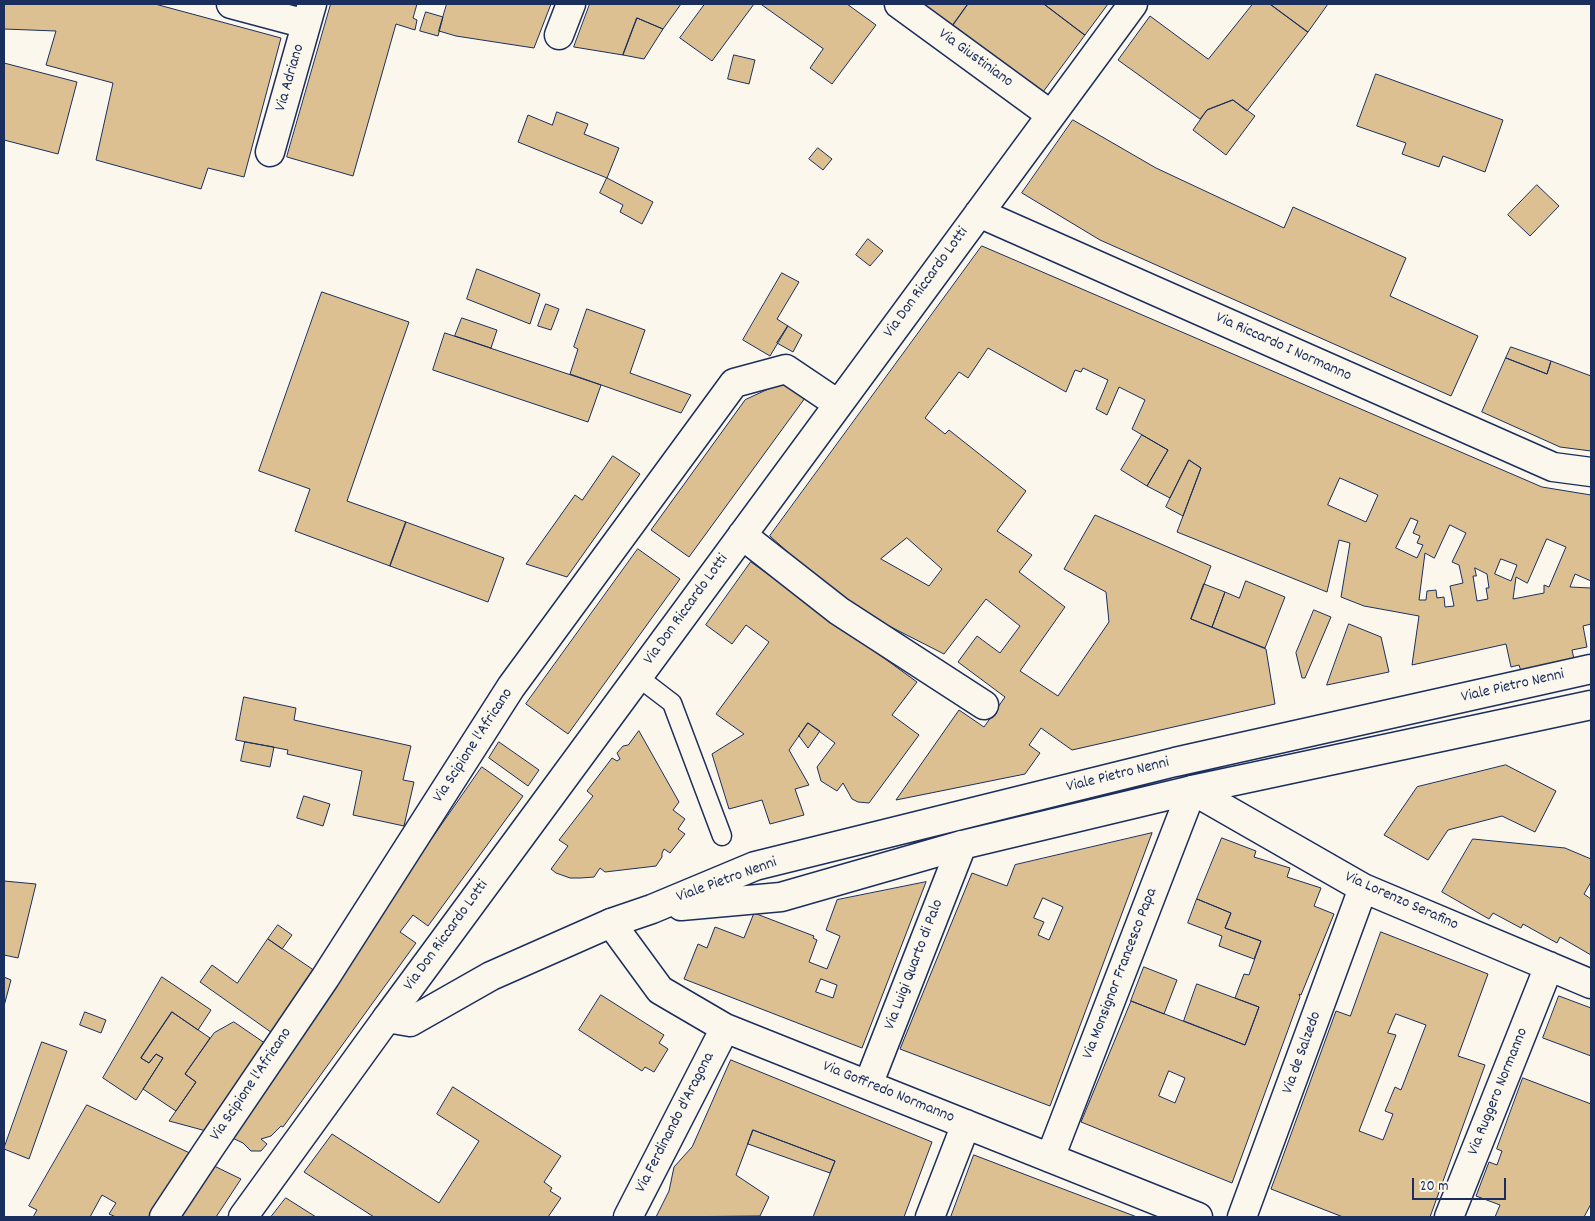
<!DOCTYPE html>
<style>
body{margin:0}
#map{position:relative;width:1595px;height:1221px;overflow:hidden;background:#fbf7ec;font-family:Dekko,sans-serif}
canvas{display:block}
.frame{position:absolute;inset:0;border:5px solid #1b2f5e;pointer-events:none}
.scale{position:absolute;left:1412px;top:1178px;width:94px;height:22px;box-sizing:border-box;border:2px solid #1b2f5e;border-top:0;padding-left:6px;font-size:15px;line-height:18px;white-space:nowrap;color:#1b2f5e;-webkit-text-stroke:4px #fbf7ec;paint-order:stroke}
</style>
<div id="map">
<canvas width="1595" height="1221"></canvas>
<div class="frame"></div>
<div class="scale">20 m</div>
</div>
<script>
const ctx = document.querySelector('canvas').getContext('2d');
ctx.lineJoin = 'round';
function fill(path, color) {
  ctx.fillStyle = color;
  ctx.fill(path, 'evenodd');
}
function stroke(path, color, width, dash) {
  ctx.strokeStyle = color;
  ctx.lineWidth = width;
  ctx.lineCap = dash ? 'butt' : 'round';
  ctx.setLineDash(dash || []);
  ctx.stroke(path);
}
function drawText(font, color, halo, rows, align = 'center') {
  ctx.font = font + ' Dekko,sans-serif';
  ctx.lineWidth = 5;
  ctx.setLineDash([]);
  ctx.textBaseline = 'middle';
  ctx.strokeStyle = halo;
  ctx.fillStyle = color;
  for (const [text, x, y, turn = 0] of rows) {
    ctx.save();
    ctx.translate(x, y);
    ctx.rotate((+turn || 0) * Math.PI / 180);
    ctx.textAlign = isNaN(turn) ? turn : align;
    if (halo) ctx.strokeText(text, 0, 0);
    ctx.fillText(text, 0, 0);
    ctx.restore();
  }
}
const building = new Path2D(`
 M 4,4 L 155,4 L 281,38 L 244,177 L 208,168 L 201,189 L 96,160 L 113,83 L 46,65 L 56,31 L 4,29 Z
 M 331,4 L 417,4 L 413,18 L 417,20 L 415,30 L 396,24 L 353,176 L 287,157 Z
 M 447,4 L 551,4 L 534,48 L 456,36 L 439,31 Z
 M 590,4 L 681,4 L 663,29 L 637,18 L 623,55 L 574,47 Z
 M 705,4 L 754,4 L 712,61 L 680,38 Z
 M 761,4 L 847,4 L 876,25 L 832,84 L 810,68 L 823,49 Z
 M 923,4 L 968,4 L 953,25 Z
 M 968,4 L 1044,4 L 1085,35 L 1043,92 L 953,25 Z
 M 1044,4 L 1108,4 L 1085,35 Z
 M 1253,4 L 1270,4 L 1308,32 L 1247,111 L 1233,100 L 1207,110 L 1200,119 L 1118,60 L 1150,16 L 1208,59 Z
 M 1270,4 L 1328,4 L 1308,32 Z
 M 426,12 L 443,17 L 438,36 L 420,31 Z
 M 637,18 L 663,29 L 644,59 L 623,55 Z
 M 734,55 L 755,60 L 749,84 L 728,79 Z
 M 4,63 L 77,82 L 58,154 L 4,140 Z
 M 1376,74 L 1503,120 L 1485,172 L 1443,156 L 1439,167 L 1402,154 L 1406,143 L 1357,126 Z
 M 1233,100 L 1255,116 L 1226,155 L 1193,130 L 1207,110 Z
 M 557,112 L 588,124 L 584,134 L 619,148 L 607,178 L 518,142 L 528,115 L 552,125 Z
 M 1073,120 L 1156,168 L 1284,228 L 1293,207 L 1406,258 L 1390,296 L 1478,336 L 1451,396 L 1100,240 L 1022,193 Z
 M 818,148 L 832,159 L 823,170 L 809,159 Z
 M 607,178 L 653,202 L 642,224 L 620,212 L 623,205 L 600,193 Z
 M 1537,185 L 1559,206 L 1530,236 L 1508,215 Z
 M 868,239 L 883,251 L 870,266 L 856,255 Z
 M 982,246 L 1542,487 L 1591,495 L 1591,581 L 1575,574 L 1570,587 L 1591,588 L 1591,587 L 1591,624 L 1583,626 L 1587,647 L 1572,650 L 1574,659 L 1521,671 L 1519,665 L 1511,667 L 1506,644 L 1412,665 L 1419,616 L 1364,606 L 1341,597 L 1350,543 L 1339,540 L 1327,592 L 1177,532 L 1201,468 L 1189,460 L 1170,498 L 1147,486 L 1168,450 L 1132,429 L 1145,400 L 1119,387 L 1107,415 L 1096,409 L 1108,380 L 1083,368 L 1081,372 L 1075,370 L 1066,392 L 988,348 L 968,378 L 959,372 L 925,418 L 945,434 L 949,430 L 1026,491 L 997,531 L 1032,555 L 1019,572 L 1065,607 L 1020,671 L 1058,696 L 1109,622 L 1106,592 L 1064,569 L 1095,515 L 1211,566 L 1191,619 L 1266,649 L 1275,704 L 1072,750 L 1041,728 L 1029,745 L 1040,753 L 1025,774 L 896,800 L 959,710 L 984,727 L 1005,697 L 958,662 L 977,636 L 1000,653 L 1020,626 L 986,599 L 944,654 L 844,603 L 770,536 ZM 1340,478 L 1378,495 L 1366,522 L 1328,505 ZM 1411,518 L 1418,521 L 1413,533 L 1420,536 L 1417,543 L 1423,545 L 1417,558 L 1396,548 ZM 1450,525 L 1466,533 L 1452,562 L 1459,565 L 1463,583 L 1450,586 L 1454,606 L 1445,607 L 1444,597 L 1437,598 L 1436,590 L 1427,591 L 1426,600 L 1419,600 L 1425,553 L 1434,558 ZM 907,538 L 942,569 L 929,586 L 881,559 ZM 1547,539 L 1566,547 L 1549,587 L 1544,585 L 1544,593 L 1513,599 L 1516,577 L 1527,583 ZM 1501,559 L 1517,565 L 1511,581 L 1495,574 ZM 1475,568 L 1487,574 L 1489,588 L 1486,588 L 1488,599 L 1477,601 L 1473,576 L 1476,576 Z
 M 477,269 L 540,294 L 530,324 L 467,299 Z
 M 782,273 L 799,282 L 777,319 L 788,326 L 770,356 L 743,340 Z
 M 322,292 L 409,322 L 347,501 L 406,522 L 390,566 L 295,531 L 310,489 L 259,471 Z
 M 546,304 L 559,309 L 551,330 L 538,326 Z
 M 587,309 L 645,330 L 630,373 L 691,395 L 681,413 L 570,374 L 578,349 L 574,347 Z
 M 462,318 L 497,330 L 491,348 L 455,336 Z
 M 788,326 L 802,335 L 793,352 L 777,343 Z
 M 445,333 L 601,385 L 588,422 L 433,370 Z
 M 1511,347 L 1551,361 L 1547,374 L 1506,358 Z
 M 1506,358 L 1547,374 L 1551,361 L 1591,376 L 1591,451 L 1560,447 L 1482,412 Z
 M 782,383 L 805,398 L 689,557 L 651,530 L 745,400 Z
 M 1142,435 L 1168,450 L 1147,486 L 1121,470 Z
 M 613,456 L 640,474 L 567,577 L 526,564 L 575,495 L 582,500 Z
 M 1189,460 L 1201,468 L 1183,516 L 1166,507 Z
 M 406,522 L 504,558 L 488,602 L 390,566 Z
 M 638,549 L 680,579 L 568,734 L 526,704 Z
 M 751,562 L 917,682 L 892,715 L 919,735 L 869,803 L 858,802 L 852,799 L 843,783 L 837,791 L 821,781 L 817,767 L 835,743 L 808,723 L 789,750 L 809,785 L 795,789 L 804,815 L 770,824 L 762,800 L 729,809 L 712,754 L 744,734 L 716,714 L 769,642 L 746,625 L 732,644 L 706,625 Z
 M 1246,581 L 1285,597 L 1265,648 L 1212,627 L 1225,592 L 1239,598 Z
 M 1204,584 L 1225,592 L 1212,627 L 1191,619 Z
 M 1314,610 L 1331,617 L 1305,678 L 1302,678 L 1296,653 Z
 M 1349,624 L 1381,637 L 1389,672 L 1327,685 Z
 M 244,697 L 296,708 L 294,720 L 411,746 L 403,780 L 414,782 L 404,826 L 353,815 L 362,771 L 287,754 L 288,750 L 236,740 Z
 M 808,723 L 820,731 L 808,748 L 799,736 Z
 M 639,731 L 679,802 L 673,810 L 685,819 L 678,829 L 685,834 L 670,853 L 664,849 L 662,853 L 662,857 L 656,866 L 605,872 L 600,868 L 594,877 L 581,878 L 570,878 L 556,873 L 551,869 L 568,846 L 559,840 L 593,796 L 587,791 L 612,758 L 617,761 L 620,759 L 617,753 L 623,746 L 628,745 Z
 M 245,742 L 274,747 L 270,767 L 241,761 Z
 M 499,742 L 539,770 L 528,786 L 489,758 Z
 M 1506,765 L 1556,791 L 1535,832 L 1502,816 L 1448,830 L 1428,860 L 1384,835 L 1417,787 Z
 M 482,767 L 523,796 L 428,926 L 413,915 L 400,932 L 416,943 L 283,1127 L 281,1126 L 271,1136 L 261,1139 L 267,1144 L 261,1151 L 251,1151 L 243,1143 L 226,1135 Z
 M 304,796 L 330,804 L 323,826 L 297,818 Z
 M 1152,833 L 1050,1106 L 900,1049 L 972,873 L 1007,886 L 1015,865 ZM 1043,898 L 1063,907 L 1049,940 L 1038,935 L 1044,922 L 1034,918 Z
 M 1222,838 L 1256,851 L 1254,857 L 1290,868 L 1287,877 L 1321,888 L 1314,906 L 1334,914 L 1301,995 L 1299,994 L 1300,997 L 1232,1183 L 1081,1122 L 1131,1001 L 1245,1045 L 1259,1007 L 1235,998 L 1244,974 L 1249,975 L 1261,941 L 1225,928 L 1231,913 L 1197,899 ZM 1169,1071 L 1185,1078 L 1175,1103 L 1159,1096 Z
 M 1473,839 L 1565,848 L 1591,859 L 1591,882 L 1584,894 L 1591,899 L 1591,955 L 1560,937 L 1557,943 L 1523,924 L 1521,928 L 1493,913 L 1489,919 L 1442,892 Z
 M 4,881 L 36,884 L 18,958 L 4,955 Z
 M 926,882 L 862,1048 L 684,979 L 698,944 L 707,948 L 715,927 L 744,938 L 754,913 L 814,936 L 813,938 L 817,940 L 809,962 L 827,969 L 840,936 L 826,930 L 837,900 ZM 821,979 L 837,985 L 833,998 L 816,992 Z
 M 1197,899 L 1231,913 L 1225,928 L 1261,941 L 1254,959 L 1219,946 L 1222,936 L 1188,923 Z
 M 278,925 L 292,935 L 282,949 L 268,939 Z
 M 1381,932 L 1488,974 L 1458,1056 L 1485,1065 L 1430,1217 L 1343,1217 L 1271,1189 L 1336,1011 L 1350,1016 ZM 1396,1014 L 1426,1025 L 1401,1090 L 1395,1087 L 1385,1111 L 1393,1114 L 1383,1140 L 1359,1131 L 1396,1035 L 1388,1033 Z
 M 268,939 L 318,973 L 275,1035 L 200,982 L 212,965 L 237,983 Z
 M 1144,967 L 1177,980 L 1164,1014 L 1131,1001 Z
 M 4,977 L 11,980 L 4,1006 Z
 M 162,977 L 211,1010 L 198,1030 L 172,1012 L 141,1058 L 149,1063 L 156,1054 L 163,1058 L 136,1100 L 103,1078 Z
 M 1197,984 L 1259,1007 L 1245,1045 L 1184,1021 Z
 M 601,995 L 664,1035 L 659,1043 L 668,1049 L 654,1072 L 645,1067 L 642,1071 L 579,1030 Z
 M 1559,996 L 1591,1008 L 1591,1056 L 1543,1038 Z
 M 85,1012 L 106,1020 L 101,1033 L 80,1025 Z
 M 172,1012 L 210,1038 L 185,1074 L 196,1082 L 176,1111 L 143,1089 L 163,1058 L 156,1054 L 149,1063 L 141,1058 Z
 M 234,1022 L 269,1046 L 210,1132 L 169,1121 L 196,1082 L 185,1074 L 214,1033 Z
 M 42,1042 L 67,1051 L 29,1159 L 4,1149 Z
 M 731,1060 L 932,1142 L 904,1217 L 813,1217 L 835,1161 L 753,1130 L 736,1175 L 769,1197 L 760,1216 L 656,1217 L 669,1191 L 674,1167 L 692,1147 Z
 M 1523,1078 L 1591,1104 L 1591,1204 L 1584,1217 L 1495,1217 L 1500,1205 L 1476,1196 L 1489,1162 L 1497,1165 L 1502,1151 L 1497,1149 Z
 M 453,1087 L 561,1156 L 544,1182 L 552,1188 L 550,1191 L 561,1198 L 548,1217 L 374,1217 L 304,1172 L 332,1134 L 439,1203 L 479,1141 L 437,1114 Z
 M 87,1105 L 194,1155 L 152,1217 L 116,1217 L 109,1214 L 116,1203 L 102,1195 L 90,1217 L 33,1217 L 37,1210 L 29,1206 Z
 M 753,1130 L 835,1161 L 830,1173 L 748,1144 Z
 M 974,1155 L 1042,1181 L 1137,1217 L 951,1217 Z
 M 208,1163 L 241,1179 L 216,1217 L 173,1217 Z
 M 286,1198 L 316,1217 L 271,1217 Z`);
fill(building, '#ddc091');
stroke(building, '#1b2f5e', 1);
const lane = new Path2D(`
 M 638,677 L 672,703 L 722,836`);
const street = new Path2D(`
 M 231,4 L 306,24
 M 899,4 L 1051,115
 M 559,35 L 571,4
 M 270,152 L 312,4
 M 979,213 L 1553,467 L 1591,472
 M 742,535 L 839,611 L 984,705
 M 611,923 L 660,990 L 725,1028 L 1198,1217
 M 387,1018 L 1133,4
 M 868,1085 L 962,845
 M 1050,1158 L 1192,790 L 1363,888 L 1591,984
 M 164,1217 L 209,1149 L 325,978 L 511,687 L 734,383 L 786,369 L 838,404
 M 628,1217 L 725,1028
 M 930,1217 L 966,1124
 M 1242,1217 L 1363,888
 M 1449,1217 L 1549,966`);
const secondary = new Path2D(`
 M 681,906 L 781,897 L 962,845 L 1192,790 L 1591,705
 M 243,1217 L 387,1018 L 410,1022 L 491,976 L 611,923 L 652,909 L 755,866 L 1175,762 L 1591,669`);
stroke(lane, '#1b2f5e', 21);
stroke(street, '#1b2f5e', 31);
stroke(secondary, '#1b2f5e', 31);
stroke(lane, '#fbf7ec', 18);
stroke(street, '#fbf7ec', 28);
stroke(secondary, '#fbf7ec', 28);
drawText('16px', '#1b2f5e', '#fbf7ec', [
 ["Via Giustiniano",975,59,36],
 ["Via Adriano",291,78,-74],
 ["Via Don Riccardo Lotti",927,283,-54],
 ["Via Riccardo I Normanno",1283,348,24],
 ["Via Don Riccardo Lotti",687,610,-54],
 ["Viale Pietro Nenni",1513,687,-13],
 ["Via Scipione l'Africano",474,746,-57],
 ["Viale Pietro Nenni",1118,776,-14],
 ["Viale Pietro Nenni",727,881,-20],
 ["Via Lorenzo Serafino",1401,902,24],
 ["Via Don Riccardo Lotti",447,936,-54],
 ["Via Luigi Quarto di Palo",915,965,-69],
 ["Via Monsignor Francesco Papa",1121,974,-69],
 ["Via de Salzedo",1303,1053,-70],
 ["Via Scipione l'Africano",252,1085,-56],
 ["Via Ruggero Normanno",1499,1092,-68],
 ["Via Goffredo Normanno",888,1093,22],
 ["Via Ferdinando d'Aragona",676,1123,-63]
]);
</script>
